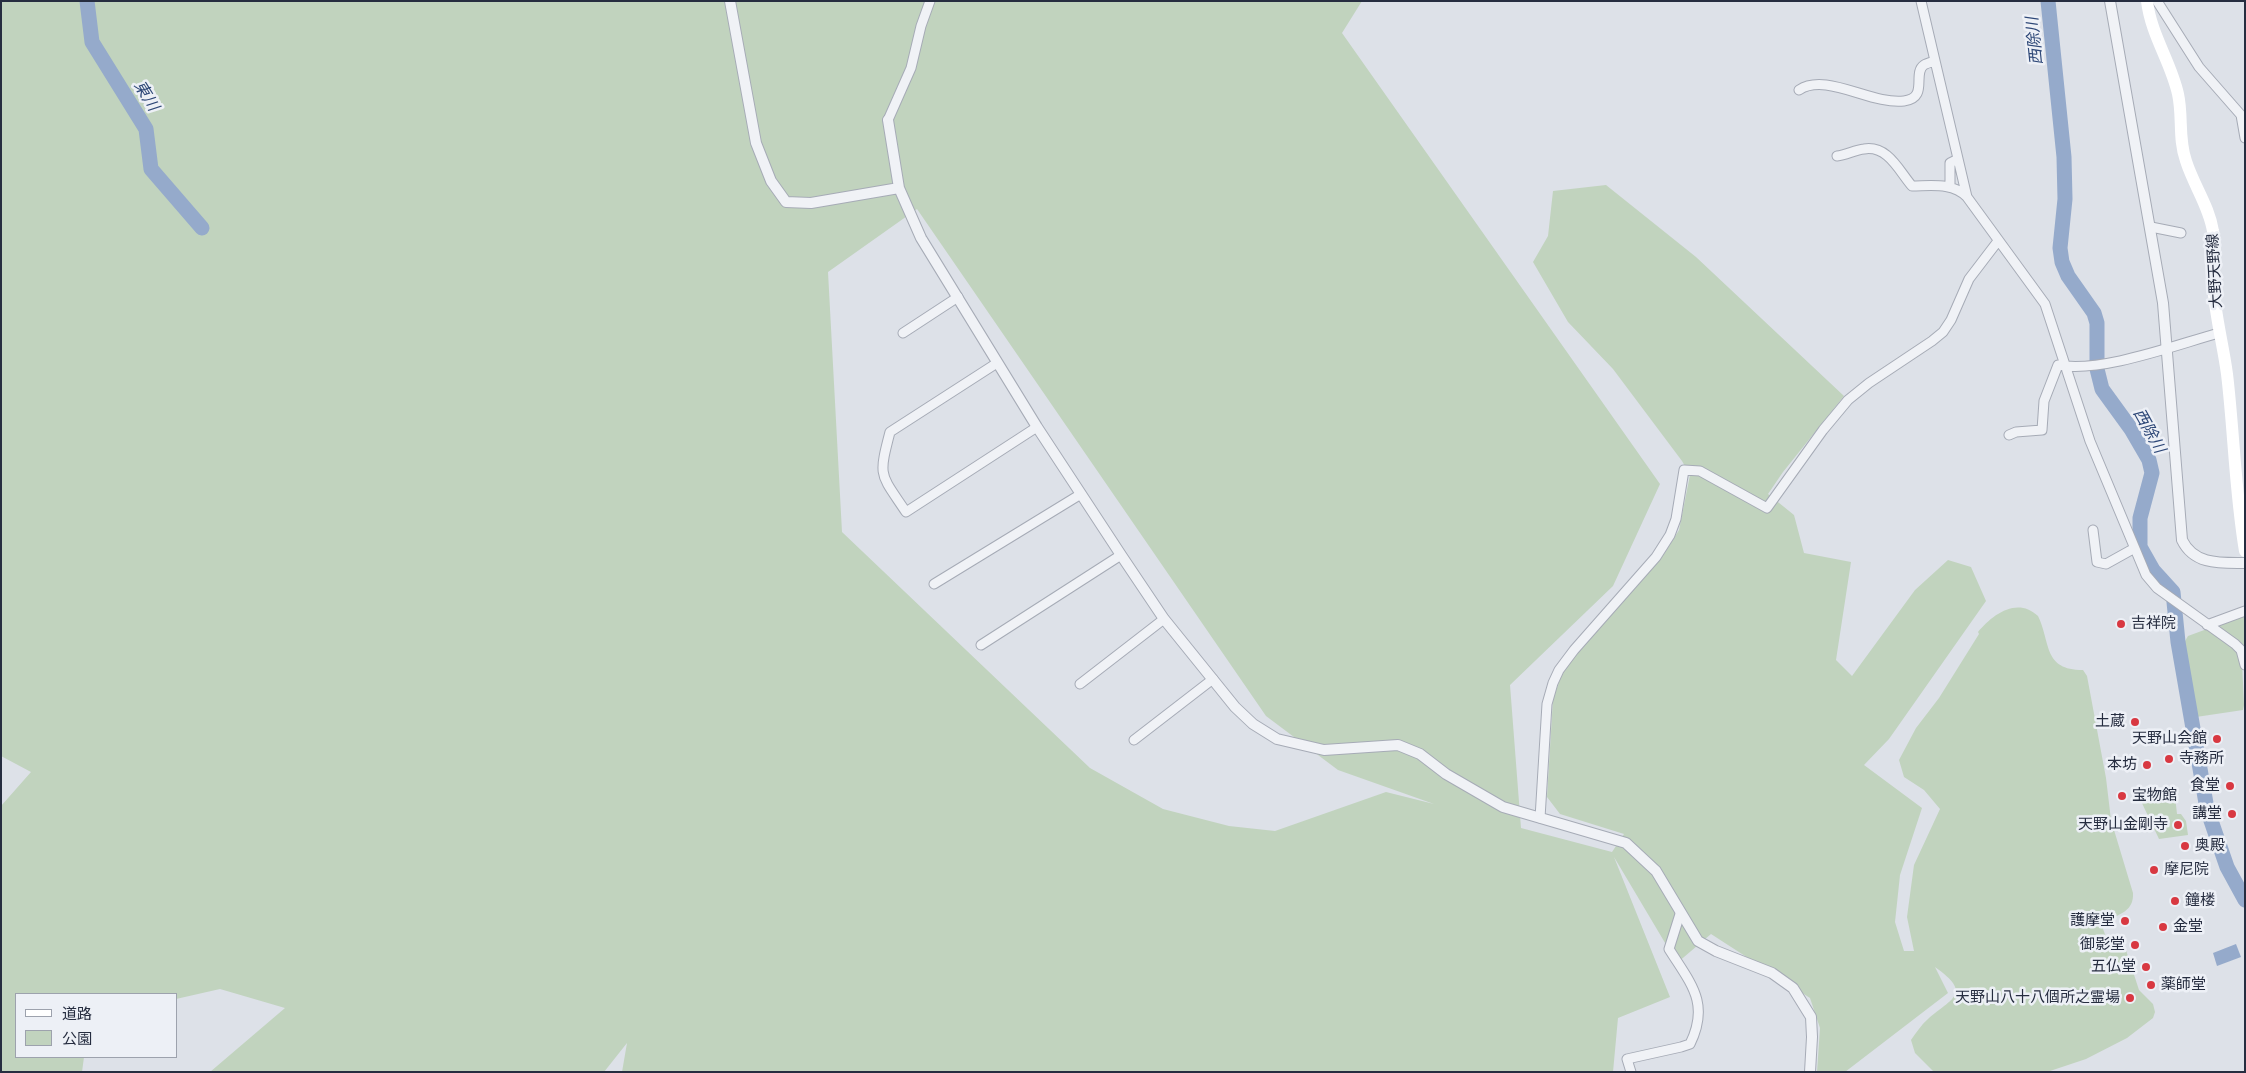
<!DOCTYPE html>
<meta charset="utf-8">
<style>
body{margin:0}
#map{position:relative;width:2246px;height:1073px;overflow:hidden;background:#dde1e8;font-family:"PT Sans Narrow","Noto Sans JP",sans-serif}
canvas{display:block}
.frame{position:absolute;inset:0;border:2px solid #262d40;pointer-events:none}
.legend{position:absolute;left:15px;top:993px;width:162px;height:65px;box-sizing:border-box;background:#edf0f6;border:1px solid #9da2ad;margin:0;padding:6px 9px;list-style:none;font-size:15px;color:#262d40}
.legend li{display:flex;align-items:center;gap:10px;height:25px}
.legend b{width:25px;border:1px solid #9da2ad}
</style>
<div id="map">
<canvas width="2246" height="1073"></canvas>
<div class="frame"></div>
<ul class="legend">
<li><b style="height:6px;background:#fff"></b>道路</li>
<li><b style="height:14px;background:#c1d3be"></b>公園</li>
</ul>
</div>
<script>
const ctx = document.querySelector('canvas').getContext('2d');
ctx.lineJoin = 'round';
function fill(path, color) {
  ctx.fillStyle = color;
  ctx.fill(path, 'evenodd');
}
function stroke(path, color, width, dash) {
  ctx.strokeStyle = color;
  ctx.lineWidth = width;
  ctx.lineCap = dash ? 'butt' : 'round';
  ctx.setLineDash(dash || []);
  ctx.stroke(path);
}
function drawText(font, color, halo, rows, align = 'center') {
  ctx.font = font + ' "PT Sans Narrow","Noto Sans JP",sans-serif';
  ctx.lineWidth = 5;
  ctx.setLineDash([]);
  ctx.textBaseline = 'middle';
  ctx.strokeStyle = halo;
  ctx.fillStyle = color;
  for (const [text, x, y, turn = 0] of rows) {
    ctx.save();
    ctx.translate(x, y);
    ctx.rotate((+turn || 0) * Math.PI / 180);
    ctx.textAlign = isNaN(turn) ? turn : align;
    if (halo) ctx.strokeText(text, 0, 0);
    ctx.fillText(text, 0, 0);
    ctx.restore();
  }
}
fill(new Path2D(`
 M 1,1 L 1362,1 L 1342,33 L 1660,484 L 1613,586 L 1510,685 L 1521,828 L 1612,852 L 1624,834 L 1560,814 L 1547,797 L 1553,699 L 1564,668 L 1664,554 L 1679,530 L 1690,475 L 1682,461 L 1613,369 L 1568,322 L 1533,262 L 1548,236 L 1553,191 L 1606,185 L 1696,257 L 1844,396 L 1783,472 L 1768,494 L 1794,515 L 1804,553 L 1851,562 L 1836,660 L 1852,676 L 1915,590 L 1948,560 L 1971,567 L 1986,601 L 1889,739 L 1864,765 L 1922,808 L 1900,875 L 1895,922 L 1904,951 L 1914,951 L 1907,917 L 1914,865 L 1940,809 L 1924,790 L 1904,777 L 1899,760 L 1916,728 L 1939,698 L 1979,634 L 1978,632 C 1992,615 2017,596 2038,616 C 2051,643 2043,670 2083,670 L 2087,676 L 2106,778 L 2111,820 L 2133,893 C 2134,911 2120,914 2106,921 L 2103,929 L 2109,945 L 2124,944 L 2139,990 L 2153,1004 L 2155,1012 L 2153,1018 L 2127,1038 L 2086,1059 L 2050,1071 L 1934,1072 L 1915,1053 L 1911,1040 C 1916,1033 1921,1025 1928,1019 C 1952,998 1973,994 1935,967 L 1948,993 L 1845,1072 L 1817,1072 L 1820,1028 L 1810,998 L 1711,934 L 1677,963 L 1614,857 L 1670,997 L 1618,1018 L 1613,1072 L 622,1072 L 627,1043 L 604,1072 L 210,1072 L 285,1008 L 220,989 L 176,999 L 176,994 L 16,994 L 16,1057 L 84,1057 L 82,1072 L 1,1072 L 1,806 L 31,772 L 1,756 ZM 917,209 L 1266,716 L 1338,770 L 1434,804 L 1386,792 L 1275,831 L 1229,826 L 1163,809 L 1090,768 L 842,532 L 828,272 Z
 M 2245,615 L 2245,651 L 2217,626 Z
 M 2207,629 L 2235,647 L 2242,662 L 2244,705 L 2243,710 L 2196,717 L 2181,648 L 2188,636 Z
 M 2174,787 L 2177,814 L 2181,814 L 2186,821 L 2188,835 L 2159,839 L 2140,799 L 2159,797 L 2158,789 Z`), '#c1d3be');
fill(new Path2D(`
 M 2236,944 L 2241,957 L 2217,966 L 2213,953 Z`), '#95aacb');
stroke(new Path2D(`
 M 87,1 L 92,42 L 146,129 L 151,169 L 202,228
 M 2048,1 L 2064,157 L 2065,199 L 2060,248 L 2062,262 L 2068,276 L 2094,313 L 2097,323 L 2097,369 L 2102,389 L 2131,429 L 2149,460 L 2152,473 L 2140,518 L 2140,547 L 2153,570 L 2173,592 L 2178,642 L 2207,809 L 2227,867 L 2245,900`), '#95aacb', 15);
const minor = new Path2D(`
 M 1921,1 L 1967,197 L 2045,304 L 2090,441 L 2146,575 L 2157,588 L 2235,644 L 2241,650 L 2245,665
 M 2157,1 L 2199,67 L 2241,115 L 2245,138
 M 1799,90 C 1826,72 1871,105 1904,101 C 1929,98 1912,73 1924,65 C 1927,63 1932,62 1935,61
 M 888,120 L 911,68 L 921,26 L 930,1
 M 1837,156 C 1846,155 1855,150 1864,149 C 1888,145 1899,171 1912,186 C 1930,186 1953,182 1967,197
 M 1950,187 L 1950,163 L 1958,159
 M 2151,227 L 2181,233
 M 903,333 L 958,297
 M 997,363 L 890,432 C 878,478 880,473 906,512 L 1037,427
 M 2009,435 L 2016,432 L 2042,430 L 2044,401 L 2058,365 C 2102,373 2175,345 2219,333
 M 2093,530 L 2097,562 L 2106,564 L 2133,549
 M 934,584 L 1081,494
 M 2207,625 L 2245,611
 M 981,645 L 1121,555
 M 1080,684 L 1164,619
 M 1134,740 L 1213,679
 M 1540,818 L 1547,704 L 1553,683 L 1559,670 L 1574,650 L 1656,557 L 1670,535 L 1676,519 L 1684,470 L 1700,471 L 1767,508 L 1823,430 L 1848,400 L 1869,383 L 1932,341 L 1943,332 L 1951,320 L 1969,279 L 1998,241
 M 1631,1072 L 1627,1059 L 1681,1047 L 1690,1044 C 1710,1003 1691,984 1669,949 L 1680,914`);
const tertiary = new Path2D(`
 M 730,1 L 756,143 L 771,181 L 786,202 L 811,203 L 899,188
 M 2110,1 L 2163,303 L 2182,540 C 2194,565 2220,563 2245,563
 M 888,120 L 899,188 L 921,238 L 1037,427 L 1121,555 L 1164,619 L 1235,707 L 1253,724 L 1277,739 L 1324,750 L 1398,745 L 1420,754 L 1446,774 L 1503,807 L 1626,843 L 1656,871 L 1698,941 L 1716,951 L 1772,973 L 1793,988 L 1811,1017 L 1812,1037 L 1810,1072`);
stroke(minor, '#a6abb6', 11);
stroke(tertiary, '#a6abb6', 12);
stroke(minor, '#f0f2f6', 9);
stroke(tertiary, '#f0f2f6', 10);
stroke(new Path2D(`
 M 2147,1 C 2151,35 2171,62 2178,94 C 2183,116 2178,139 2186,161 C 2194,186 2209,206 2213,231 C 2217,250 2213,266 2213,284 C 2215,315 2223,344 2227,374 C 2234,433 2235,492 2245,551`), '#fff', 12);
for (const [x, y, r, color] of [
 [2121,624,5,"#d83841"],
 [2135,722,5,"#d83841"],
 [2217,739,5,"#d83841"],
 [2169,759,5,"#d83841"],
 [2147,765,5,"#d83841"],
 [2230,786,5,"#d83841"],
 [2122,796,5,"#d83841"],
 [2232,814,5,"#d83841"],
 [2178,825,5,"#d83841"],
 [2185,846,5,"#d83841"],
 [2154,870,5,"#d83841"],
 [2175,901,5,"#d83841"],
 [2125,921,5,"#d83841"],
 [2163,927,5,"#d83841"],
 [2135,945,5,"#d83841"],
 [2146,967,5,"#d83841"],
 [2151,985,5,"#d83841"],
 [2130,998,5,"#d83841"]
]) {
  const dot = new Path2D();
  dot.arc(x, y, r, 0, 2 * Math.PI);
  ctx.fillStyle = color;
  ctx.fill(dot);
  stroke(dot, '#edf0f6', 2);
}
drawText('15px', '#262d40', '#edf0f6', [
 ["大野天野線",2215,271,-93]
]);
drawText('15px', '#262d40', '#edf0f6', [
 ["吉祥院",2131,624,"left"],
 ["土蔵",2125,722],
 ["天野山会館",2207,739],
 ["寺務所",2179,759,"left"],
 ["本坊",2137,765],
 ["食堂",2220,786],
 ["宝物館",2132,796,"left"],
 ["講堂",2222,814],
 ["天野山金剛寺",2168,825],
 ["奥殿",2195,846,"left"],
 ["摩尼院",2164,870,"left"],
 ["鐘楼",2185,901,"left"],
 ["護摩堂",2115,921],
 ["金堂",2173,927,"left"],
 ["御影堂",2125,945],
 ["五仏堂",2136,967],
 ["薬師堂",2161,985,"left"],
 ["天野山八十八個所之霊場",2120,998]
], 'right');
drawText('italic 16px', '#2d4777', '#edf0f6', [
 ["西除川",2035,41,-96],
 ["東川",146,96,58],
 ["西除川",2149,431,61]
]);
</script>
